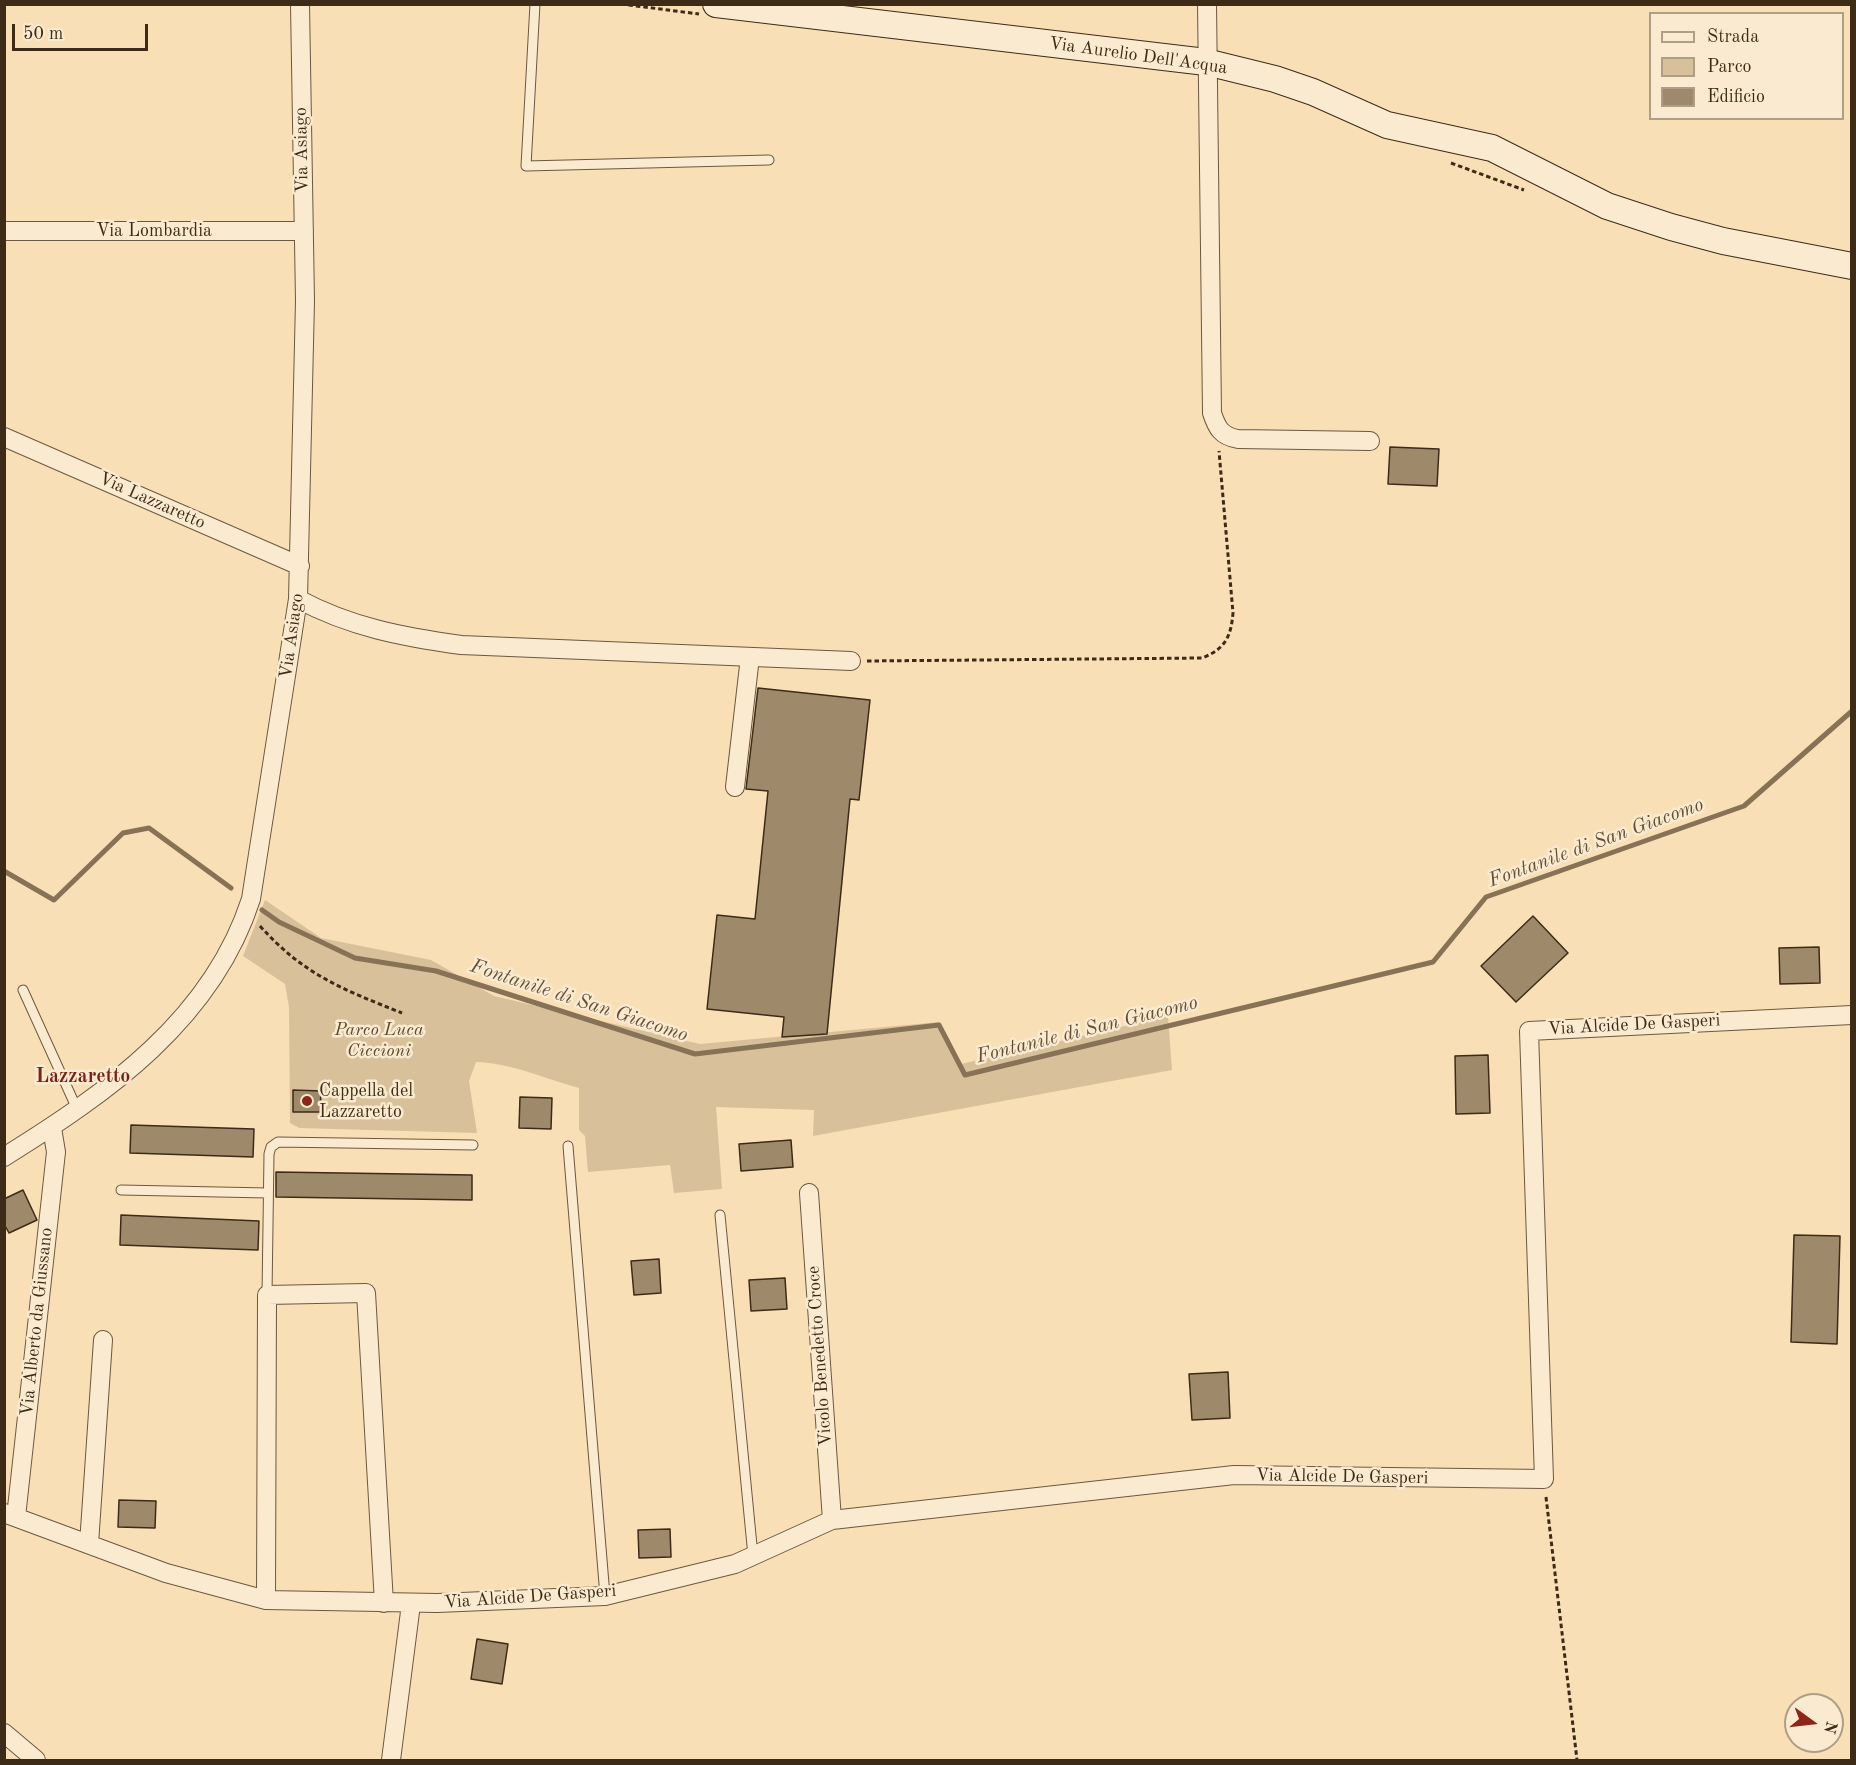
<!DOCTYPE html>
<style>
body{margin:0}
#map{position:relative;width:1856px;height:1765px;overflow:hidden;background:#f8dfb6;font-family:"Old Standard TT",serif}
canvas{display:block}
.frame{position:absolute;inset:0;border:6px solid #3d2b17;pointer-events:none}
.legend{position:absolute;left:1649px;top:12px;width:195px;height:108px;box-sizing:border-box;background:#faead0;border:2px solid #ae9e86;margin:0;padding:8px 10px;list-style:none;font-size:18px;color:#3d2b17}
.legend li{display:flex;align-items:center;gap:12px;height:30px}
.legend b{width:30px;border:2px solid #ae9e86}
.north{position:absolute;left:1784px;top:1693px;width:60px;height:60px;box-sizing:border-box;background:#faead0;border:2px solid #ae9e86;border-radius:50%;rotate:105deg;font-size:16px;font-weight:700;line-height:24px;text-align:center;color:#3d2b17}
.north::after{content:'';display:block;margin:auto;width:21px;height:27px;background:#8f2418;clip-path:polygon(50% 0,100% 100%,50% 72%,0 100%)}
.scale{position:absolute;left:12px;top:24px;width:136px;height:27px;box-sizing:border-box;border:3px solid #3d2b17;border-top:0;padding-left:8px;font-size:18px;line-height:21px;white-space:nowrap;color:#3d2b17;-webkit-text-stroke:4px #faead0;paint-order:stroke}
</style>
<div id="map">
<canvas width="1856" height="1765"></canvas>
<div class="frame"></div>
<ul class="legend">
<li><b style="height:8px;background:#faead0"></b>Strada</li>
<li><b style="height:16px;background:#d8c09b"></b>Parco</li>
<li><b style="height:16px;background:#9e896a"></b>Edificio</li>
</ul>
<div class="north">N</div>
<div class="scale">50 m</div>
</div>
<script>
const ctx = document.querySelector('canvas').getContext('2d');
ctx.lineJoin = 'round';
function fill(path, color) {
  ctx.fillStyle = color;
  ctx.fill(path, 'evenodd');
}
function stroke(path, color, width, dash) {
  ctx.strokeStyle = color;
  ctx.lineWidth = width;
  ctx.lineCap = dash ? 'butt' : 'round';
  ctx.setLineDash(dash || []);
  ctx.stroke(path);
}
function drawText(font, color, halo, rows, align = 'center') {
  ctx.font = font + ' "Old Standard TT",serif';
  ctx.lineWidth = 5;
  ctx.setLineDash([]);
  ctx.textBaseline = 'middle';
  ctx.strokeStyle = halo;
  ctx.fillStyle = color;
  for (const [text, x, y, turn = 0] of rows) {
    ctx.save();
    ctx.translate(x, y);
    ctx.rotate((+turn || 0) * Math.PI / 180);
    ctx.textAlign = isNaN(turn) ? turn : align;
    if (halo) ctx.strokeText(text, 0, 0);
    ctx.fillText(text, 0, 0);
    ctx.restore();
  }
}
fill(new Path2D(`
 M 265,900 L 321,938 L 431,960 L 494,996 L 700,1044 L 939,1022 L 961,1064 L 1168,1016 L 1172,1070 L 813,1136 L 814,1110 L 716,1107 L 722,1189 L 674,1193 L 670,1165 L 588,1172 L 585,1136 L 579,1130 L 579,1088 C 545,1079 512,1063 476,1062 L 469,1081 L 477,1133 L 299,1128 L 290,1123 L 289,1007 L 285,984 L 243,956 Z`), '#d8c09b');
stroke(new Path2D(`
 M 4,871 L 54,900 L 123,833 L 149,828 L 231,888
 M 262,910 L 279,922 L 355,958 L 436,971 L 695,1054 L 939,1025 L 965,1075 L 1433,962 L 1486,897 L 1744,806 L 1852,711`), '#877256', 5);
const building = new Path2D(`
 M 1390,447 L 1439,449 L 1437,486 L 1388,484 Z
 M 758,688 L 870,700 L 859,800 L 850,799 L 827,1034 L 782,1037 L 784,1017 L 707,1009 L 717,915 L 755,919 L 768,791 L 746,789 Z
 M 1533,916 L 1568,953 L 1516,1002 L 1481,966 Z
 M 1819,947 L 1820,983 L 1780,984 L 1779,948 Z
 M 1488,1055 L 1490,1113 L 1456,1114 L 1455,1056 Z
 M 293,1090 L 321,1091 L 320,1112 L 293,1112 Z
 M 520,1097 L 552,1098 L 551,1129 L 519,1128 Z
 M 131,1125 L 254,1129 L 253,1157 L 130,1153 Z
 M 791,1140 L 793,1167 L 741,1171 L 739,1144 Z
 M 276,1172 L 472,1175 L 472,1200 L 276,1197 Z
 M 23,1190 L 37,1220 L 9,1233 L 4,1224 L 4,1199 Z
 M 121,1215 L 259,1221 L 258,1250 L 120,1245 Z
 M 1794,1235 L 1840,1236 L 1837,1344 L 1791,1342 Z
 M 659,1259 L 661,1293 L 634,1295 L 631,1261 Z
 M 785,1278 L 787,1309 L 751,1311 L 749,1280 Z
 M 1228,1372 L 1230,1418 L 1192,1420 L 1189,1374 Z
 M 119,1500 L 156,1501 L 155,1528 L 118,1527 Z
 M 670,1529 L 671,1557 L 639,1558 L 638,1530 Z
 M 477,1639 L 508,1644 L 502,1684 L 471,1679 Z`);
fill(building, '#9e896a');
stroke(building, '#3d2b17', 1.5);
const lane = new Path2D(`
 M 535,4 L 526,166 L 769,160
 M 23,990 L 77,1109
 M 568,1146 L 605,1596
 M 121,1190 L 268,1193
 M 720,1215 L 753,1556
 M 267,1295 L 269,1154 L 271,1147 L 278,1142 L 473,1145`);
const street = new Path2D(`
 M 1207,4 L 1212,413 C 1217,428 1221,436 1238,439 L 1370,441
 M 4,231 L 304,231
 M 4,437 L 300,566
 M 298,599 C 350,627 403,637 461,645 L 851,661
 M 735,787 L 750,657
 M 4,1157 C 107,1093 212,1020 251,899 L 298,599 L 305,301 L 300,4
 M 809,1193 L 832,1520
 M 4,1513 L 166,1573 L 266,1600 L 437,1603 L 605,1596 L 735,1564 L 832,1520 L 1234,1475 L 1544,1479 L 1529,1031 L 1852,1015
 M 16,1517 L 56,1152 L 52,1128
 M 89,1544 L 103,1340
 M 266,1600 L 267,1295 L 366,1293 L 384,1603
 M 4,1733 L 36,1760
 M 391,1760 L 411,1604`);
const secondary = new Path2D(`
 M 716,4 L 1206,62 L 1275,79 L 1313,92 L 1387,125 L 1492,148 L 1607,206 L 1671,227 L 1723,241 L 1852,266`);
stroke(lane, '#6c583f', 11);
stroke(street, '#6c583f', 20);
stroke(secondary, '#3d2b17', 28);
stroke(new Path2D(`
 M 621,4 L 699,14
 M 1451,163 L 1524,190
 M 867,661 L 1202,658 C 1225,649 1231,637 1233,613 L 1219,451
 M 260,926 C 304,975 342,989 402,1013
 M 1546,1497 L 1577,1760`), '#3d2b17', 3, [4.5, 3]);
stroke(lane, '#faead0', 9);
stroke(street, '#faead0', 18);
stroke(secondary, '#faead0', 26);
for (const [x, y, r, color] of [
 [307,1101,6,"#8f2418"]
]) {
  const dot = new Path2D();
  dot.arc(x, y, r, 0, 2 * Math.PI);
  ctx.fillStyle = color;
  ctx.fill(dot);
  stroke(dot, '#faead0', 2);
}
drawText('18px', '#3d2b17', '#faead0', [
 ["Via Aurelio Dell'Acqua",1138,56,8],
 ["Via Asiago",302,150,-91],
 ["Via Lombardia",154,231],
 ["Via Lazzaretto",152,501,24],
 ["Via Asiago",292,636,-82],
 ["Via Alcide De Gasperi",1634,1025,-3],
 ["Via Alberto da Giussano",37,1322,-84],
 ["Vicolo Benedetto Croce",820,1356,-94],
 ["Via Alcide De Gasperi",1342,1477,1],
 ["Via Alcide De Gasperi",530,1597,-4]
]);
drawText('italic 18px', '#5c4931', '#faead0', [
 ["Parco Luca",379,1030],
 ["Ciccioni",379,1051]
]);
drawText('18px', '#3d2b17', '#faead0', [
 ["Cappella del",319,1091],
 ["Lazzaretto",319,1112]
], 'left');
drawText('italic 20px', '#624f36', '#faead0', [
 ["Fontanile di San Giacomo",1596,843,-20],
 ["Fontanile di San Giacomo",579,1001,18],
 ["Fontanile di San Giacomo",1087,1030,-14]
]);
drawText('bold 20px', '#7a1f14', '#faead0', [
 ["Lazzaretto",83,1077]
]);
</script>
